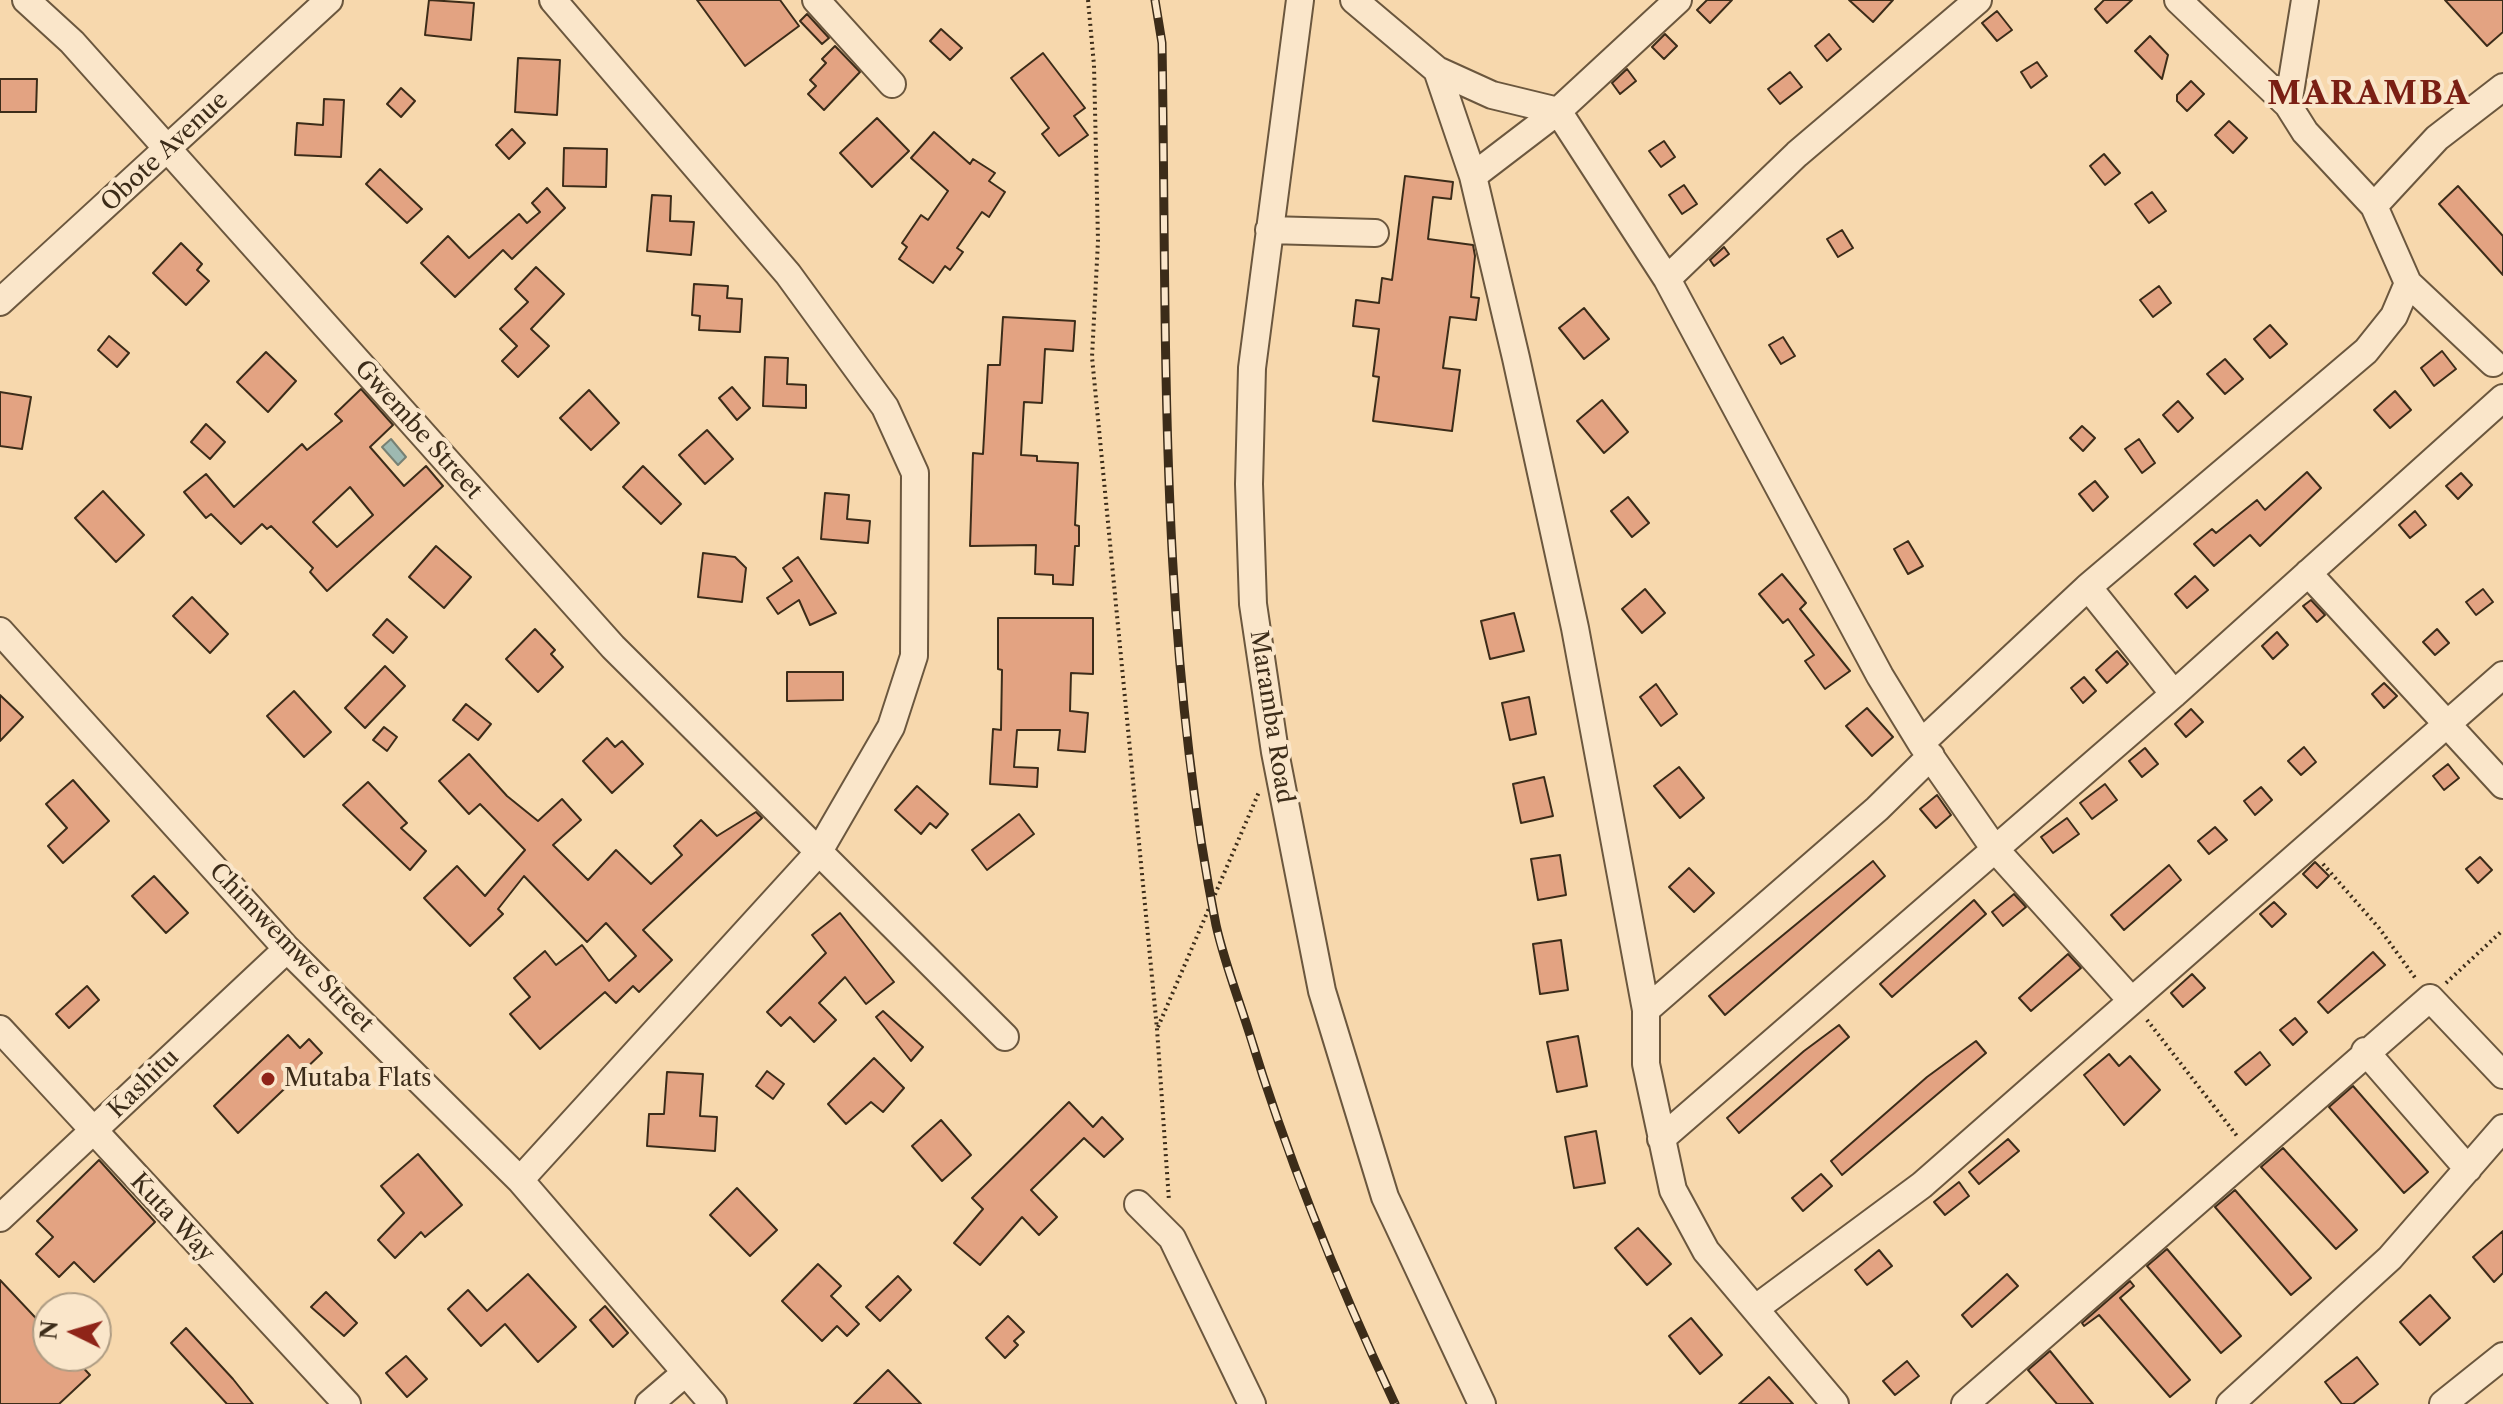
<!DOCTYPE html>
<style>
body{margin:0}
#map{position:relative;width:2503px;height:1404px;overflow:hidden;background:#f7d8ad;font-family:"Libre Caslon Text",serif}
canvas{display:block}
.north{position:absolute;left:32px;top:1292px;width:80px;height:80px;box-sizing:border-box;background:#fae6ca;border:2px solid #ae9c83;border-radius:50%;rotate:275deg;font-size:22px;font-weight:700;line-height:32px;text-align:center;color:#3c2c19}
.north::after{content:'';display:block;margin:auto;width:28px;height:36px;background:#8f2418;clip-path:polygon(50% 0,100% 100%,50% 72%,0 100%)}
</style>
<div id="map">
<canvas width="2503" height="1404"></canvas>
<div class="north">N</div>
</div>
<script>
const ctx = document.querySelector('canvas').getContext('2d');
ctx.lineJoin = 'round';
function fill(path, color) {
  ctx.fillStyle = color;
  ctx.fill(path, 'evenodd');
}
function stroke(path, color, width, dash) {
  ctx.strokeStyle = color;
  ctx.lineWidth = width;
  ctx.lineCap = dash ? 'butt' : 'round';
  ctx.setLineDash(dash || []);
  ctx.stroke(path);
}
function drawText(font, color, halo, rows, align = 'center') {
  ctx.font = font + ' "Libre Caslon Text",serif';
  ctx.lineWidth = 8;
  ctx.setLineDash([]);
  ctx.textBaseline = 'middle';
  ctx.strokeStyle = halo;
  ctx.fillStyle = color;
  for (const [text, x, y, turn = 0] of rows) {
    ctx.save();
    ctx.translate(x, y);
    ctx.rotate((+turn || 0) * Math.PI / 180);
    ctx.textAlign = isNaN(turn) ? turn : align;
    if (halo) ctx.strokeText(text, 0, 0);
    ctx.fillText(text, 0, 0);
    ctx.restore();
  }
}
const water = new Path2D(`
 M 391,439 L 406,457 L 398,465 L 382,447 Z`);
fill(water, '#9eb9b1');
stroke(water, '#778174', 2);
const building = new Path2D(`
 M 429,0 L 474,3 L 471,40 L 425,35 Z
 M 697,0 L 780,0 L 799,26 L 745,66 Z
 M 1707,0 L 1732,0 L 1710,23 L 1697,10 Z
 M 1849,0 L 1893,0 L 1873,22 Z
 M 2104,0 L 2132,0 L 2107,23 L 2095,9 Z
 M 2445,0 L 2503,0 L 2503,32 L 2487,46 Z
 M 1997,11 L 2012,30 L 1997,41 L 1982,23 Z
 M 807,14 L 829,38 L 822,44 L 800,21 Z
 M 941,29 L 962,48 L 950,60 L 930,41 Z
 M 1665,34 L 1677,46 L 1664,59 L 1652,47 Z
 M 1829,34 L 1841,49 L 1827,61 L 1815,46 Z
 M 2150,36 L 2168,55 L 2162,79 L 2135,51 Z
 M 835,46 L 860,72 L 824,110 L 808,94 L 816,86 L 810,80 L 826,63 L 822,59 Z
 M 1043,53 L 1085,108 L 1074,116 L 1088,135 L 1059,156 L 1042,134 L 1049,128 L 1011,78 Z
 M 518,58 L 560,60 L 557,115 L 515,112 Z
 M 2037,62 L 2047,76 L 2031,88 L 2021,72 Z
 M 1627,69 L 1636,81 L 1620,94 L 1612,83 Z
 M 1790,72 L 1802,87 L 1780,104 L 1768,89 Z
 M 0,79 L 37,79 L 36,112 L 0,112 Z
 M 2191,81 L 2204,94 L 2187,111 L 2177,101 L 2177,95 Z
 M 401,88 L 415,101 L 401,117 L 387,104 Z
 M 324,99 L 344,100 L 341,157 L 295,155 L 297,123 L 323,125 Z
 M 877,118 L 909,151 L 872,187 L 840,153 Z
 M 2229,121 L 2247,138 L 2233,153 L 2215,135 Z
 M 512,129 L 525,143 L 509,159 L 496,145 Z
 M 934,132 L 970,164 L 973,159 L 995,173 L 989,181 L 1005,192 L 989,217 L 982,212 L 957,248 L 963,252 L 950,270 L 945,266 L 933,283 L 899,259 L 907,247 L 902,243 L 921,215 L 928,220 L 948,191 L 911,158 Z
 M 1664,141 L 1675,157 L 1661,167 L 1649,151 Z
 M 564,148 L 607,149 L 606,187 L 563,186 Z
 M 2104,154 L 2120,173 L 2105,185 L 2090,166 Z
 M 380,169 L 422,209 L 407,223 L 366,184 Z
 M 1405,176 L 1453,182 L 1451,199 L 1433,197 L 1428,239 L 1473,245 L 1475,256 L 1471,297 L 1479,298 L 1476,320 L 1450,317 L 1443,368 L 1460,370 L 1452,431 L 1373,421 L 1379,377 L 1373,376 L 1379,329 L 1353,326 L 1356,300 L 1379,303 L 1382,278 L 1392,280 Z
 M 1684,185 L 1697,204 L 1682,214 L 1669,195 Z
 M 2458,186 L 2503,236 L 2503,275 L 2439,204 Z
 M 547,188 L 565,208 L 512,259 L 503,250 L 455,297 L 421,263 L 448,236 L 469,258 L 519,214 L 527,223 L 540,212 L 532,203 Z
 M 2152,192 L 2166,211 L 2149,223 L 2135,204 Z
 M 652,195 L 671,196 L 670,221 L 694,222 L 691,255 L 647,251 Z
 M 1842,230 L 1853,248 L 1838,257 L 1827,239 Z
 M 181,243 L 202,264 L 197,270 L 209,281 L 186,305 L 153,273 Z
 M 1724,247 L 1729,254 L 1714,266 L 1710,260 Z
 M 536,267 L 564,294 L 531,329 L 549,346 L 518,377 L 502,361 L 517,346 L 500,329 L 528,302 L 515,289 Z
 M 694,284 L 728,286 L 727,298 L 742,299 L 740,332 L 699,330 L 700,316 L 692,315 Z
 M 2159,286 L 2171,303 L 2153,317 L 2140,300 Z
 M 1584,308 L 1609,339 L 1584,359 L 1559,328 Z
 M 1003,317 L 1075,321 L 1073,351 L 1045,349 L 1042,403 L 1024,402 L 1021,455 L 1037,456 L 1037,461 L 1078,463 L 1075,525 L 1079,526 L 1079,546 L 1075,546 L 1073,585 L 1053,584 L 1053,575 L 1035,574 L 1036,545 L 970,546 L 973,453 L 983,454 L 988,365 L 1000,365 Z
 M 2270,325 L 2287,344 L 2270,358 L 2254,339 Z
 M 109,336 L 129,353 L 117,367 L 98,350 Z
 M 1783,337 L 1795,356 L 1781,364 L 1769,345 Z
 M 2442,351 L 2456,369 L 2434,386 L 2421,368 Z
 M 266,352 L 296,381 L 268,412 L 237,382 Z
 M 765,357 L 788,358 L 787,384 L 806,385 L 806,408 L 763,406 Z
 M 2225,359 L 2243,379 L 2225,394 L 2207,374 Z
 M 732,387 L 750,408 L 737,420 L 719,398 Z
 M 361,389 L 393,425 L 370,447 L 404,486 L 426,466 L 443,486 L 327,591 L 310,572 L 313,568 L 271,526 L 267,529 L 262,524 L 241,544 L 211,514 L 206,518 L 184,492 L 206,474 L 234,507 L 302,444 L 307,450 L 342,421 L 335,414 ZM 350,487 L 373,515 L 337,547 L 313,522 Z
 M 589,390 L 619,423 L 591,450 L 560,418 Z
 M 2395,391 L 2411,410 L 2390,428 L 2374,410 Z
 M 0,392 L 31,397 L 22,449 L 0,446 Z
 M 1602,400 L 1628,432 L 1604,453 L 1577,421 Z
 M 2178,401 L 2193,418 L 2178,432 L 2163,415 Z
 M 206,424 L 225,442 L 210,459 L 191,442 Z
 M 2082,426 L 2095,438 L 2083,451 L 2070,438 Z
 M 707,430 L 733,459 L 705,484 L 679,455 Z
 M 2139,439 L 2155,463 L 2142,473 L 2125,449 Z
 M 643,466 L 681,504 L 661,524 L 623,487 Z
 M 2307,472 L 2321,488 L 2260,546 L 2250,535 L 2214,566 L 2194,544 L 2212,529 L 2216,533 L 2257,500 L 2265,510 Z
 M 2461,473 L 2472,485 L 2458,499 L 2446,486 Z
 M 2095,481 L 2108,497 L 2093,511 L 2079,494 Z
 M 103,491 L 144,535 L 116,562 L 75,518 Z
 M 825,493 L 849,495 L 847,519 L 870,521 L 868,543 L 821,539 Z
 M 1628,497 L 1649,523 L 1632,537 L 1611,511 Z
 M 2415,511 L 2426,525 L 2410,538 L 2399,525 Z
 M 1908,541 L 1923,566 L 1908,574 L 1894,549 Z
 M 436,546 L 471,577 L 444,608 L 409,577 Z
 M 703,553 L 735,557 L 746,568 L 742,602 L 698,597 Z
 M 798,557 L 836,613 L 810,625 L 799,600 L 778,614 L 767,598 L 792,581 L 783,568 Z
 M 1782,574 L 1806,603 L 1800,609 L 1850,671 L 1825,689 L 1805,661 L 1814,655 L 1788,619 L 1783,623 L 1759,594 Z
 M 2195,576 L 2208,590 L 2187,608 L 2175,594 Z
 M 1645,589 L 1665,613 L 1642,633 L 1622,609 Z
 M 2483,589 L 2493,602 L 2476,615 L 2466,602 Z
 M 192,597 L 228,634 L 210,653 L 173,616 Z
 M 2311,600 L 2325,615 L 2317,622 L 2303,606 Z
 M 1514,613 L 1524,651 L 1490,659 L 1481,621 Z
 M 998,618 L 1093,618 L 1093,674 L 1071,673 L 1070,711 L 1088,713 L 1085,752 L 1058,750 L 1060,730 L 1017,730 L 1014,767 L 1038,768 L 1037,787 L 990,784 L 993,729 L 1001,730 L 1002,670 L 998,669 Z
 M 387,619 L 407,637 L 393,653 L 373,635 Z
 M 535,629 L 555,650 L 551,654 L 563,667 L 538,692 L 506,659 Z
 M 2437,629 L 2449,643 L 2435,655 L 2423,642 Z
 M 2277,632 L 2288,645 L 2273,659 L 2262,646 Z
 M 2117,651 L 2128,664 L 2107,683 L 2096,670 Z
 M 385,666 L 405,686 L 365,728 L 345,708 Z
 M 787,672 L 843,672 L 843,700 L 787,701 Z
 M 2084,677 L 2096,691 L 2083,703 L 2071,688 Z
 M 2384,683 L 2397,696 L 2384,708 L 2372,694 Z
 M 1656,684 L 1677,714 L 1661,726 L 1640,697 Z
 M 294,691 L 331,732 L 304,757 L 267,716 Z
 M 0,695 L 23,717 L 0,741 Z
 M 1529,697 L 1536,734 L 1510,740 L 1502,703 Z
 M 466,704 L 491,724 L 478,740 L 453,720 Z
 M 1867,708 L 1893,737 L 1872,756 L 1846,726 Z
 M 2191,709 L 2203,722 L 2186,737 L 2175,724 Z
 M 384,727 L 397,737 L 387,751 L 373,740 Z
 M 607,738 L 615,747 L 622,741 L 643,764 L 612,793 L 583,761 Z
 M 2304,747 L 2316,762 L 2301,775 L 2288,761 Z
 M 2145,748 L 2158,764 L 2142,777 L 2129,761 Z
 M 469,754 L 507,796 L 538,821 L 562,799 L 581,820 L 553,845 L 588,880 L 616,850 L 651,884 L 682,855 L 674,846 L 701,820 L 717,836 L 756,812 L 762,818 L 643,930 L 672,960 L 639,992 L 633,986 L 616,1003 L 605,992 L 540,1049 L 510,1014 L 530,997 L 514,978 L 545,951 L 556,965 L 582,945 L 609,981 L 636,956 L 606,923 L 587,942 L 524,876 L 498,909 L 503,914 L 470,946 L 424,898 L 457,866 L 485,896 L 525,850 L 480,804 L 469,814 L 439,781 Z
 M 2448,764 L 2459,778 L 2444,790 L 2433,776 Z
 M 1679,767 L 1704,798 L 1680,818 L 1654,786 Z
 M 1544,777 L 1553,816 L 1521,823 L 1513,784 Z
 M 73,780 L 109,821 L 63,863 L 48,846 L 67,828 L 46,804 Z
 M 368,782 L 407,823 L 401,828 L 426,851 L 410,870 L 343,805 Z
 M 2105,784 L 2117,800 L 2092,819 L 2080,803 Z
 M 917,786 L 948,814 L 936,828 L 930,823 L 921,834 L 895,810 Z
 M 2261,787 L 2272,800 L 2255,815 L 2244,801 Z
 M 1937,795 L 1951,815 L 1936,828 L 1920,809 Z
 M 1019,814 L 1034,834 L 987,870 L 972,850 Z
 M 2067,818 L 2079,834 L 2053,853 L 2041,837 Z
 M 2215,827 L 2227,840 L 2209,854 L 2198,841 Z
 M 1560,855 L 1566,895 L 1538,900 L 1531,859 Z
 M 2480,857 L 2492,870 L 2478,883 L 2466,869 Z
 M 1873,861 L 1885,876 L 1725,1015 L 1709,996 Z
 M 2315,862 L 2329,876 L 2317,888 L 2303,874 Z
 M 2169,865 L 2181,880 L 2124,930 L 2111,915 Z
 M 1689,868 L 1714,893 L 1694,912 L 1669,887 Z
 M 154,876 L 188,913 L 166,933 L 132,896 Z
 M 2014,894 L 2026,907 L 2003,926 L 1992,912 Z
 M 1974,900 L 1986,914 L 1892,997 L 1880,984 Z
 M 2274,902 L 2286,914 L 2272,927 L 2260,914 Z
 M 840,913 L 894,982 L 866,1004 L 845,977 L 819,1003 L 836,1020 L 814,1042 L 790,1017 L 781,1026 L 767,1012 L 826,953 L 812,935 Z
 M 1561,940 L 1568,990 L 1540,994 L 1533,944 Z
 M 2373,952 L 2385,965 L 2328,1013 L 2318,1002 Z
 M 2068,954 L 2081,968 L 2031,1011 L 2019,998 Z
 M 2192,974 L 2205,988 L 2183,1007 L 2171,993 Z
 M 87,986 L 99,1000 L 69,1028 L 56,1014 Z
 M 883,1011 L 923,1047 L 911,1061 L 876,1017 Z
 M 2295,1018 L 2307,1032 L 2293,1045 L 2280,1030 Z
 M 1839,1025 L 1849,1037 L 1739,1133 L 1727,1118 L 1804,1051 Z
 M 288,1035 L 300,1048 L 309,1039 L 322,1053 L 238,1133 L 214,1106 Z
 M 1578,1036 L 1587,1086 L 1557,1092 L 1547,1042 Z
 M 1976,1041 L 1986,1053 L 1842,1175 L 1831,1161 L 1927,1077 Z
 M 2260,1052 L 2270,1065 L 2246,1085 L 2235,1072 Z
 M 2109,1054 L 2119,1066 L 2130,1056 L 2160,1090 L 2124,1125 L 2084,1075 Z
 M 874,1058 L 904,1088 L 883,1112 L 871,1102 L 846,1124 L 828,1104 Z
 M 767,1071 L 784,1084 L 773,1099 L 756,1086 Z
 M 667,1072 L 703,1074 L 700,1116 L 717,1117 L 715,1151 L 647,1146 L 649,1114 L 664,1114 Z
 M 2353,1086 L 2428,1172 L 2404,1193 L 2329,1107 Z
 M 1069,1102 L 1093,1127 L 1102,1117 L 1123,1139 L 1104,1157 L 1084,1138 L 1031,1190 L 1057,1217 L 1039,1235 L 1022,1217 L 980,1265 L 954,1243 L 983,1209 L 972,1198 Z
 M 941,1120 L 971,1155 L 942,1181 L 912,1146 Z
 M 1596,1131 L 1605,1183 L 1574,1188 L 1565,1137 Z
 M 2008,1139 L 2019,1151 L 1979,1184 L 1969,1172 Z
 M 2283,1148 L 2357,1230 L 2336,1249 L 2261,1167 Z
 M 418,1154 L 462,1205 L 425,1237 L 421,1232 L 395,1258 L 378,1240 L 404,1213 L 381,1186 Z
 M 99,1160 L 155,1222 L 94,1282 L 74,1262 L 59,1277 L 36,1254 L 53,1237 L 37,1221 Z
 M 1821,1174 L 1832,1186 L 1803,1211 L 1792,1198 Z
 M 1959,1182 L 1969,1196 L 1945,1215 L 1934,1202 Z
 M 737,1188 L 777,1230 L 750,1256 L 710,1215 Z
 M 2235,1190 L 2311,1278 L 2291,1295 L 2215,1207 Z
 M 1638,1228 L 1671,1264 L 1647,1285 L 1615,1248 Z
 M 2503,1231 L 2503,1273 L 2494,1282 L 2473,1257 Z
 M 2167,1249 L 2241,1336 L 2221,1353 L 2147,1266 Z
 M 1879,1250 L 1892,1266 L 1867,1285 L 1855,1270 Z
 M 818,1264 L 841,1286 L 831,1296 L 859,1324 L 847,1336 L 837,1326 L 822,1341 L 782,1301 Z
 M 528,1274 L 576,1327 L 538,1362 L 505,1324 L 481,1346 L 448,1309 L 468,1290 L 487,1311 Z
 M 2007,1274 L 2018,1286 L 1972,1327 L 1962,1315 Z
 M 898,1276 L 911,1290 L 880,1321 L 866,1307 Z
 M 0,1280 L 48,1331 L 48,1356 L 72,1356 L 90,1375 L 59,1404 L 0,1404 Z
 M 2130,1281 L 2134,1286 L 2120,1298 L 2190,1380 L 2170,1397 L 2099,1315 L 2084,1326 L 2082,1323 Z
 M 326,1292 L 357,1323 L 344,1336 L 311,1307 Z
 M 2430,1295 L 2450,1318 L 2420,1345 L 2400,1322 Z
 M 605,1306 L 628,1333 L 613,1347 L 590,1320 Z
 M 1008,1316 L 1024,1332 L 1014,1341 L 1018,1345 L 1005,1358 L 986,1338 Z
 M 1691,1318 L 1722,1355 L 1700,1374 L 1669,1336 Z
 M 186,1328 L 233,1379 L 253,1404 L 227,1404 L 171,1343 Z
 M 2050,1351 L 2093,1404 L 2057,1404 L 2028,1370 Z
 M 406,1356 L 427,1379 L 407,1397 L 386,1373 Z
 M 2357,1357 L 2378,1384 L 2353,1404 L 2342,1404 L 2325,1382 Z
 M 1907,1361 L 1919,1376 L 1895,1395 L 1883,1381 Z
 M 888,1370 L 921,1404 L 854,1404 Z
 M 1769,1377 L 1793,1404 L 1739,1404 Z`);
fill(building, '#e3a382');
stroke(building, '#3c2c19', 2);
const minor = new Path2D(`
 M 26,0 L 72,42 L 613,647 L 1005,1037
 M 816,0 L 892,84
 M 1300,0 L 1252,368 L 1249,484 L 1253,604 L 1275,752 L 1322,991 L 1385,1197 L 1482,1404
 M 1354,0 L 1437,70 L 1492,95 L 1558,111 L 1667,279 L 1880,676 L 1921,743 L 1994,848 L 2131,1000
 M 1437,70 L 1473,176 L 1516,358 L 1575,628 L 1646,1010 L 1646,1064 L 1673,1190 L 1706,1251 L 1835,1404
 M 2288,105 L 2305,0
 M 1473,176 L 1558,111 L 1678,0
 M 2374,206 L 2437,138 L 2503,87
 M 1269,230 L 1375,233
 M 1667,279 L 1797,154 L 1978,0
 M 2408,283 L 2493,363
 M 0,302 L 329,0
 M 2308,573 L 2503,785
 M 2088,587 L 2174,694
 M 0,631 L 287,949 L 520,1180 L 713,1404
 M 1921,743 L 2088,587 L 2366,351 L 2394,316 L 2408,283 L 2374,206 L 2305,132 L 2288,105 L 2178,0
 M 1646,1010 L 1877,809 L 1931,756
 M 0,1029 L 347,1404
 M 2365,1051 L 2468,1169
 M 1661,1139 L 2174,694 L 2503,398
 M 520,1180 L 818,853 L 891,727 L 914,656 L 915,473 L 885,407 L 788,274 L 553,0
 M 1138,1204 L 1172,1238 L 1252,1404
 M 0,1218 L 287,949
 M 1756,1308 L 1922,1185 L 2503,675
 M 649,1404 L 684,1374
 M 1965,1404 L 2430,998 L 2503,1075
 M 2230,1404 L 2390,1258 L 2503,1128
 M 2443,1404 L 2503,1356`);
stroke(minor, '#6b573e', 30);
stroke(new Path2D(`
 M 1088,0 L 1094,65 L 1098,241 L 1092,357 L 1157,1029 L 1169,1201
 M 2323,864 L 2379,928 L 2416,979
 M 2446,983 L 2503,930
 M 2147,1020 L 2237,1136
 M 1158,1027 L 1259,792`), '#3c2c19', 4, [2, 4]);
stroke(minor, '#fae6ca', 26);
const rail = new Path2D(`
 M 1155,0 L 1162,43 C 1167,336 1158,635 1216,925 C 1224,961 1238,997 1249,1032 C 1288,1160 1338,1283 1395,1404`);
stroke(rail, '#3c2c19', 9);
stroke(rail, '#fae6ca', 6, [18]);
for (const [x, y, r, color] of [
 [268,1079,8,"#8f2418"]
]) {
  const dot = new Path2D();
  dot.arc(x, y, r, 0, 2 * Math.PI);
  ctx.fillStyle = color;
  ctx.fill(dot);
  stroke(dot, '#fae6ca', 3);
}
drawText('24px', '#3c2c19', '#fae6ca', [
 ["Obote Avenue",165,152,-43],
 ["Gwembe Street",418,430,48],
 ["Maramba Road",1271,717,81],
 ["Chimwemwe Street",291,948,46],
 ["Kashitu",144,1084,-44],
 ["Kuta Way",172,1218,47]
]);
drawText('24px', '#3c2c19', '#fae6ca', [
 ["Mutaba Flats",284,1079]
], 'left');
ctx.letterSpacing = '2px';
drawText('bold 32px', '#7a1f14', '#fae6ca', [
 ["MARAMBA",2369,95]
]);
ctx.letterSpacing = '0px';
</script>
